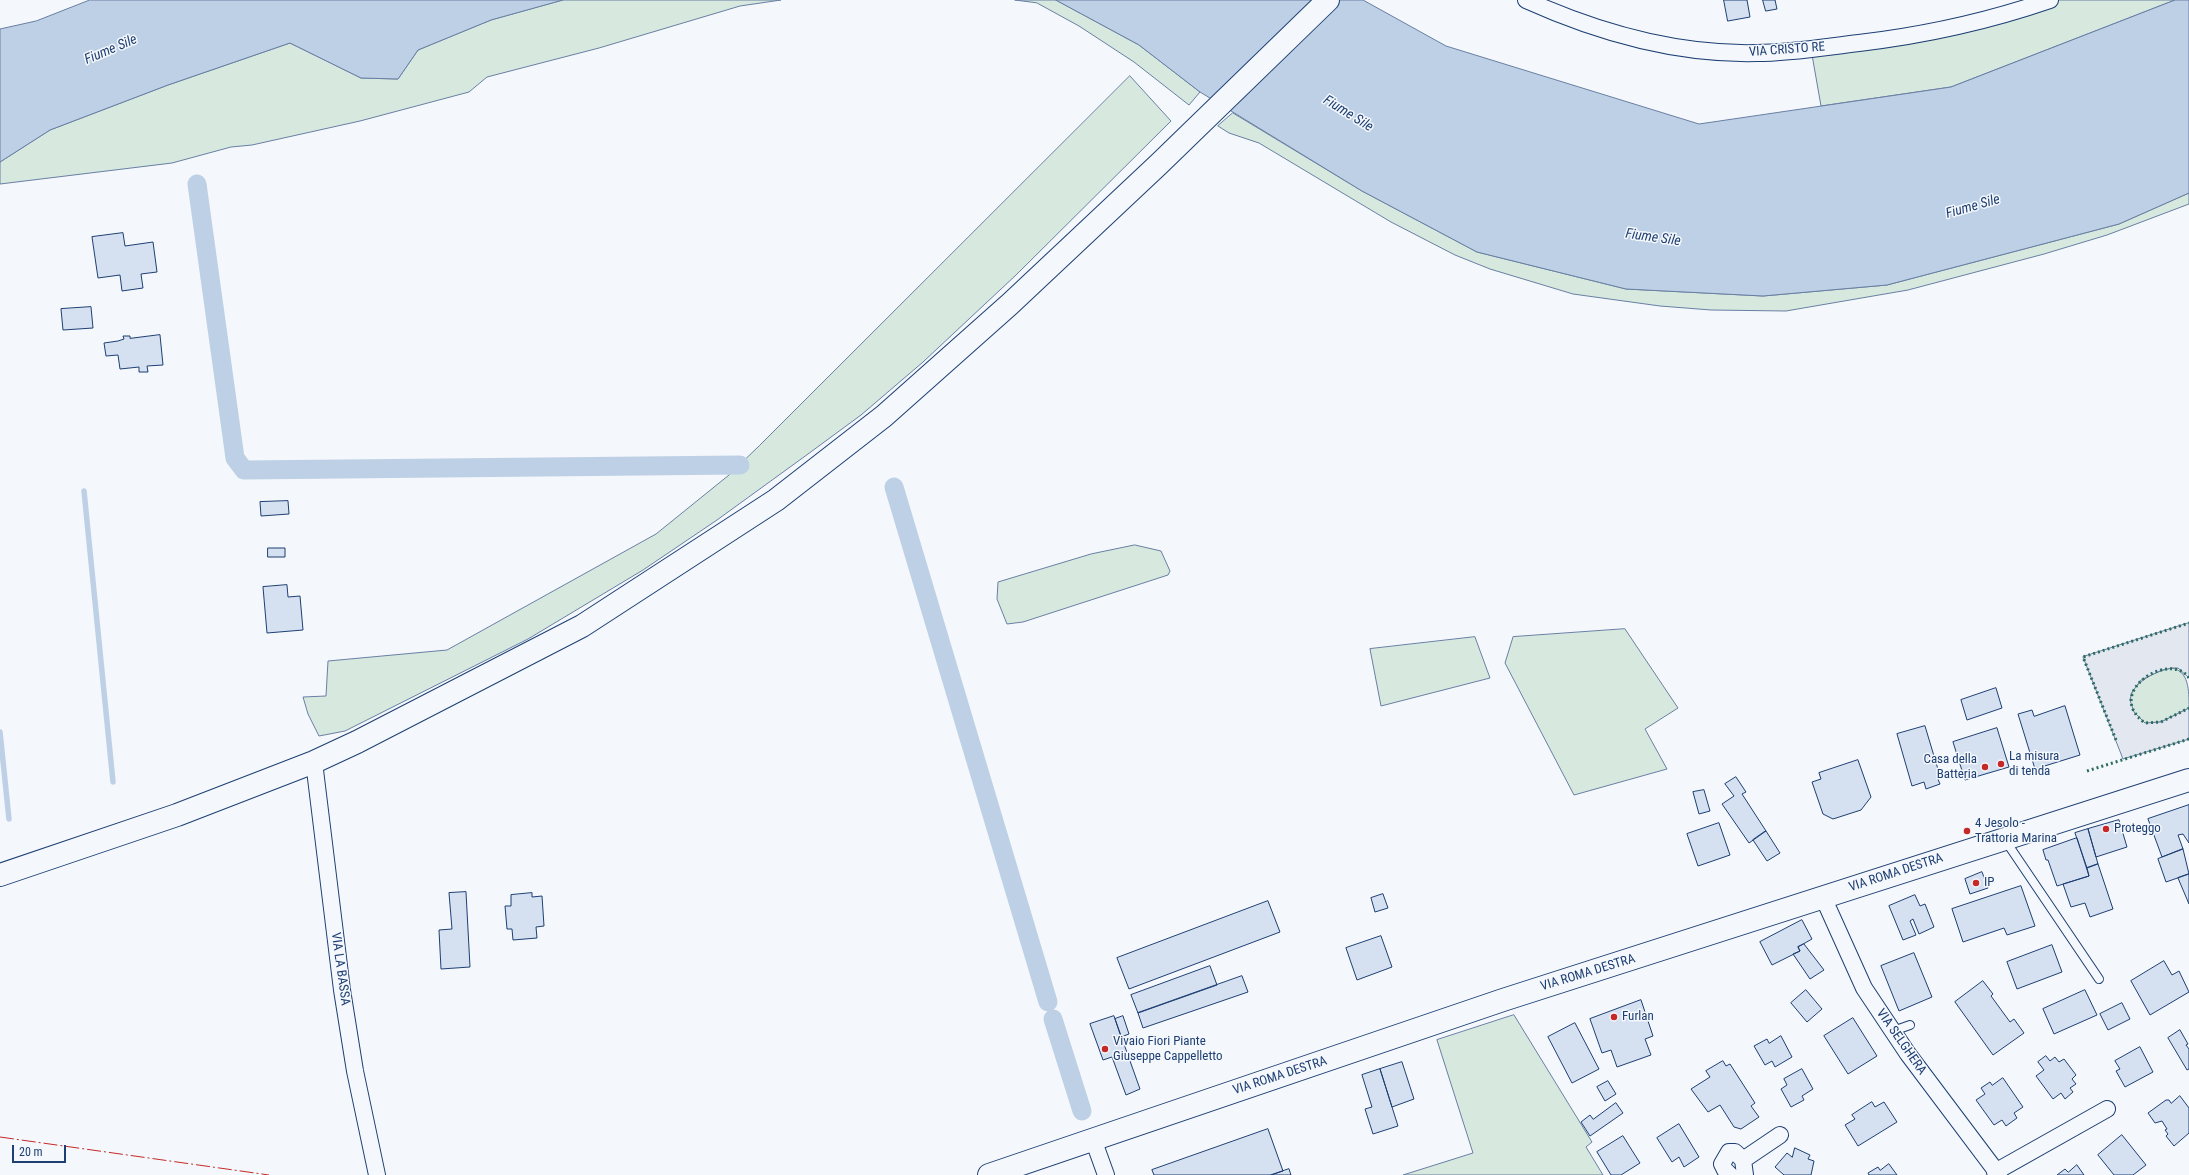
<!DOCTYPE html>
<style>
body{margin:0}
#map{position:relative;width:2189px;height:1175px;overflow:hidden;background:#f4f7fb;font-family:"Roboto Condensed",sans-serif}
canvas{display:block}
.scale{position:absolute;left:12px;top:1145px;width:54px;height:18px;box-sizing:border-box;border:2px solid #1d3f73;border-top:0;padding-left:5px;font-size:12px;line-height:14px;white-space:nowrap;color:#1d3f73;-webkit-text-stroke:3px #f4f7fb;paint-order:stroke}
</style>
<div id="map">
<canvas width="2189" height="1175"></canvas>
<div class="scale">20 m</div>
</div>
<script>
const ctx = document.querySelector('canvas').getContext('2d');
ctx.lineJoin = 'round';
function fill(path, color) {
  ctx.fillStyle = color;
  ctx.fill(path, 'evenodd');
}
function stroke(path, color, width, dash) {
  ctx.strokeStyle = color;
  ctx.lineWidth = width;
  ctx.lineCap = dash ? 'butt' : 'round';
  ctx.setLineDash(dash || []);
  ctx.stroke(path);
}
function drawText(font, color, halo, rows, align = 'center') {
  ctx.font = font + ' "Roboto Condensed",sans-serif';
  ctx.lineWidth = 3;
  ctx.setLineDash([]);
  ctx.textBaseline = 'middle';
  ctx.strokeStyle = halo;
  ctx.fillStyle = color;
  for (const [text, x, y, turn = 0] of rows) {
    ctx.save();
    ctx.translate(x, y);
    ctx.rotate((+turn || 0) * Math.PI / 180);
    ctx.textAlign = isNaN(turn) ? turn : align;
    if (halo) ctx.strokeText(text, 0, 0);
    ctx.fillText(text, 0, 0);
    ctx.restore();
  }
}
const green = new Path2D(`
 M 563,0 L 781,0 L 740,6 L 599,48 L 487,77 L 469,92 L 360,121 L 252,145 L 231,147 L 172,163 L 0,184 L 0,162 L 50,130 L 168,85 L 290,43 L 361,78 L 398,79 L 418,50 L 491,20 Z
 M 1015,0 L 1056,0 L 1139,45 L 1200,92 L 1189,105 L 1134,62 L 1079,26 L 1037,3 Z
 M 2050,0 L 2175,0 L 1951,87 L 1821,106 L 1811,49 Z
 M 1130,76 L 1171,121 L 1016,275 L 923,362 L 861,415 L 808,454 L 717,520 L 643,570 L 528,639 L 345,731 L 319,736 L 308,714 L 303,697 L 326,696 L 328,661 L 447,650 L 656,534 L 729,475 L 759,446 Z
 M 1233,113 L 1362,191 L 1477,252 L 1626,289 L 1763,296 L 1887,285 L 2119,224 L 2189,193 L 2189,204 L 2107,235 L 2044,254 L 1908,290 L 1786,311 L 1711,310 L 1660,306 L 1573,294 L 1490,269 L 1455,255 L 1391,222 L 1259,143 L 1229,133 L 1218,126 Z
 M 1135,545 L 1161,551 L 1170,571 L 1168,575 L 1023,622 L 1007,624 L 997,599 L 998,582 L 1091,554 Z
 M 1625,629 L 1678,708 L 1645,729 L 1667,769 L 1574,795 L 1505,663 L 1513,637 Z
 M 1475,637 L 1490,678 L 1381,706 L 1370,649 Z
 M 2172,668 C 2189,671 2189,690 2189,708 L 2161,722 L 2145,723 C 2110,698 2144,673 2172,668 Z
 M 1514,1015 L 1592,1142 L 1586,1147 L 1603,1175 L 1403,1175 L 1473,1153 L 1437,1040 Z`);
fill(green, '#d7e8df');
stroke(green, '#687fa3', 1);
const parking = new Path2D(`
 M 2189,623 L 2189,678 L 2178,668 L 2172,668 L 2162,670 L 2141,680 L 2132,692 L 2130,700 L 2134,712 L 2145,723 L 2161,722 L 2189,708 L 2189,739 L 2123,759 L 2083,657 Z`);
fill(parking, '#e3e8f0');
stroke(parking, '#687fa3', 1);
const water = new Path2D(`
 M 90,0 L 563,0 L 491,20 L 418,50 L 398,79 L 361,78 L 290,43 L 168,85 L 50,130 L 0,162 L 0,29 L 36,21 Z
 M 1056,0 L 1363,0 L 1446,46 L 1699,124 L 1951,87 L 2175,0 L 2189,0 L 2189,193 L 2119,224 L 1887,285 L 1763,296 L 1626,289 L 1477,252 L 1362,191 L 1200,92 L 1139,45 Z`);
fill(water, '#bed0e5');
stroke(water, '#687fa3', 1);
stroke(new Path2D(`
 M 84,491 L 113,782
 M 0,732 L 9,819`), '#bed0e5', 5.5);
stroke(new Path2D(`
 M 197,184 L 235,458 L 244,470 L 740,465
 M 894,487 L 1048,1002
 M 1053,1019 L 1082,1111`), '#bed0e5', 19);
const building = new Path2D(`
 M 1724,0 L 1747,0 L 1750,17 L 1728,21 Z
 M 1763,0 L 1775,0 L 1777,9 L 1766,11 Z
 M 123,233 L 125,246 L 153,242 L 157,272 L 141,274 L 143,288 L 122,291 L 120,275 L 98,278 L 92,237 Z
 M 91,307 L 93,328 L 63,330 L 61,309 Z
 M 160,335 L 163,365 L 147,366 L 148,372 L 139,372 L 139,367 L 120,369 L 118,355 L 106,356 L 104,343 L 118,341 L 124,339 L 123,336 L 130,336 L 130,338 Z
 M 288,501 L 289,514 L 261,516 L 260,502 Z
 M 268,548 L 285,548 L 285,557 L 268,557 Z
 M 287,585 L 288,597 L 300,596 L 303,630 L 267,633 L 263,587 Z
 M 1996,688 L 2002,708 L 1967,720 L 1961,700 Z
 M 2065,706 L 2080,755 L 2035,769 L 2018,714 L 2032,710 L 2034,716 Z
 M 1925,726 L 1940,776 L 1937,777 L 1940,784 L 1926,789 L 1924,782 L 1912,786 L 1897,734 Z
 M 1997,728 L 2009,767 L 1965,780 L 1953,742 Z
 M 1858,760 L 1871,797 L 1861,810 L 1833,819 L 1823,814 L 1812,782 L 1821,779 L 1819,773 Z
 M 1736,777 L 1746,792 L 1742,794 L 1766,831 L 1749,843 L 1722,804 L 1734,796 L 1725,784 Z
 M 1704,790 L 1710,811 L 1699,814 L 1693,792 Z
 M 2189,805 L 2189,843 L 2183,834 L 2178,835 L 2183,849 L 2162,857 L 2148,819 Z
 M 2119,820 L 2127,847 L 2096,857 L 2088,829 Z
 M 1719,823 L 1730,855 L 1698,866 L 1687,834 Z
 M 2088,829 L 2098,864 L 2087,868 L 2075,833 Z
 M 1766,831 L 1780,853 L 1767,861 L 1753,840 Z
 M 2077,838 L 2089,876 L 2057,886 L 2048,860 L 2046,860 L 2043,850 Z
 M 2183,849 L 2189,874 L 2166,882 L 2158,859 Z
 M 2098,864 L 2113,909 L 2090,917 L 2085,903 L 2071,907 L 2063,884 L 2089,876 L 2087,868 Z
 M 1982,872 L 1988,888 L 1970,894 L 1965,879 Z
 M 2189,874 L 2189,904 L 2178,878 Z
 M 2021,886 L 2035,926 L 2007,935 L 2004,928 L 1963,942 L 1952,909 Z
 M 466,892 L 470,967 L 441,969 L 439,930 L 452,929 L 449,893 Z
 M 532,893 L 532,897 L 542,896 L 544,926 L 536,927 L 537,938 L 513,940 L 512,929 L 507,929 L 505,906 L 511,906 L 511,895 Z
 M 1383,894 L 1388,908 L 1375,912 L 1371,898 Z
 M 1915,895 L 1920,906 L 1925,904 L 1934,927 L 1919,934 L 1913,919 L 1910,921 L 1916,935 L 1903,940 L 1889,906 Z
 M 1268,901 L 1280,932 L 1129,989 L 1117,958 Z
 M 1802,920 L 1812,939 L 1798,947 L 1800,951 L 1772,965 L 1760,942 Z
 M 1381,936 L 1392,967 L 1357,980 L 1346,948 Z
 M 1804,944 L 1824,970 L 1810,979 L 1793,954 L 1800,951 L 1798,947 Z
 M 2052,945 L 2062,972 L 2017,989 L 2007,962 Z
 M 1914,953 L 1932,997 L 1899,1011 L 1881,966 Z
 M 2164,961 L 2172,975 L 2179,971 L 2189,992 L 2150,1015 L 2131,981 Z
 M 1210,966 L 1217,985 L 1138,1013 L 1131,995 Z
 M 1242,976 L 1248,992 L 1143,1028 L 1138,1013 Z
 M 1983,981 L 1993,994 L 1991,996 L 2010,1022 L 2014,1019 L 2024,1033 L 1993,1055 L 1955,1002 Z
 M 1806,990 L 1822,1009 L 1807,1022 L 1791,1003 Z
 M 2085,990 L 2097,1015 L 2054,1034 L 2043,1009 Z
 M 1641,1000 L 1653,1036 L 1645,1039 L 1651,1055 L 1617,1067 L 1611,1050 L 1602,1053 L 1590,1019 Z
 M 2122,1003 L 2130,1019 L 2108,1030 L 2100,1014 Z
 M 1114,1016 L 1140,1089 L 1126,1095 L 1112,1057 L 1103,1060 L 1090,1024 Z
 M 1123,1016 L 1129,1034 L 1121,1037 L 1115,1019 Z
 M 1853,1018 L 1877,1056 L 1848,1074 L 1824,1036 Z
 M 1575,1023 L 1599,1069 L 1572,1083 L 1548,1037 Z
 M 2180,1030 L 2188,1044 L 2186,1045 L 2189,1049 L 2189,1069 L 2187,1070 L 2168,1038 Z
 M 1781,1036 L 1792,1057 L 1775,1067 L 1772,1061 L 1765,1065 L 1754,1046 L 1767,1039 L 1769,1043 Z
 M 2140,1047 L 2153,1072 L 2125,1087 L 2116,1071 L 2120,1069 L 2115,1061 Z
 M 2046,1056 L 2050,1061 L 2055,1057 L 2059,1062 L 2064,1059 L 2076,1075 L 2072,1079 L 2076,1084 L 2070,1088 L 2073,1092 L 2065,1099 L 2061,1093 L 2053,1099 L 2036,1076 L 2044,1070 L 2038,1062 Z
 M 1723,1061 L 1726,1066 L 1730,1064 L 1755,1103 L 1751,1106 L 1759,1117 L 1741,1129 L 1734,1127 L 1720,1105 L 1708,1112 L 1691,1089 L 1710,1077 L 1706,1071 Z
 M 1402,1062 L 1414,1099 L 1392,1107 L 1380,1069 Z
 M 1380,1069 L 1398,1126 L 1373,1134 L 1365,1109 L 1372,1107 L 1362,1075 Z
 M 1802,1069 L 1813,1089 L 1802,1096 L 1804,1100 L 1791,1107 L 1781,1089 L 1787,1085 L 1784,1079 Z
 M 2003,1078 L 2023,1107 L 2014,1113 L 2017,1118 L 2006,1126 L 2002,1120 L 1994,1125 L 1976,1100 L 1985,1094 L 1981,1088 L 1990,1082 L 1992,1085 Z
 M 1608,1081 L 1616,1094 L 1605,1101 L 1597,1087 Z
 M 2180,1096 L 2189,1108 L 2189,1133 L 2174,1146 L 2166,1136 L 2168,1134 L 2165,1130 L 2167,1129 L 2162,1121 L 2155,1123 L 2148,1113 L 2166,1100 L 2169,1100 L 2171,1103 Z
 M 1872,1102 L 1875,1107 L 1884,1102 L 1897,1122 L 1858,1146 L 1845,1125 L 1855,1119 L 1852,1115 Z
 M 1616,1103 L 1623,1113 L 1590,1136 L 1581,1122 L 1590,1115 L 1593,1119 Z
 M 1679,1124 L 1699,1157 L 1684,1167 L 1679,1157 L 1672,1162 L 1657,1138 Z
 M 1268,1129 L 1283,1171 L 1271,1175 L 1154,1175 L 1152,1170 Z
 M 2122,1135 L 2146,1165 L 2133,1175 L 2114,1175 L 2098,1155 Z
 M 1623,1136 L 1640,1163 L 1621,1175 L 1611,1175 L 1597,1152 Z
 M 1795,1148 L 1810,1155 L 1808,1159 L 1814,1161 L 1811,1175 L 1784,1175 L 1775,1167 L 1787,1153 L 1792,1157 Z
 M 1889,1164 L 1897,1175 L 1869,1175 L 1868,1173 L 1878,1167 L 1880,1170 Z
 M 2077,1165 L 2084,1175 L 2057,1175 L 2065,1169 L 2068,1172 Z
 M 1289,1169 L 1291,1175 L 1271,1175 Z`);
fill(building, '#d5e0f0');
stroke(building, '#1d3f73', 1);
const lane = new Path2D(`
 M 2005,840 L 2099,979
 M 1893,1031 L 1910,1025`);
const street = new Path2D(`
 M 1526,0 C 1597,32 1678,55 1757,53 C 1791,53 1825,47 1859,43 C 1927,35 1986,22 2050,0
 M 314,762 L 342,990 L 355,1071 L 377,1175
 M 1823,897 L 1864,988 L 1908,1054 L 1999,1175
 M 1093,1139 L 1106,1175
 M 1743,1160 L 1780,1135
 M 1995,1172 L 2107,1109
 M 1730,1175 L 1725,1170 L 1722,1164 L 1729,1152 L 1735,1152 L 1743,1160 L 1745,1175`);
const secondary = new Path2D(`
 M 989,1175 L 1503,1000 L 2189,780`);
const primary = new Path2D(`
 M 0,875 L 177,815 L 314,762 L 357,742 L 582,626 L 776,500 L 884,416 L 1010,304 L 1159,164 L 1328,0`);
stroke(lane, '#1d3f73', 10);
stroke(street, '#1d3f73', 18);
stroke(secondary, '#1d3f73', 24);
stroke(primary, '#1d3f73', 24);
stroke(lane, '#f4f7fb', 8);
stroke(street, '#f4f7fb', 16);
stroke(secondary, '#f4f7fb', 22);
stroke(primary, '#f4f7fb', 22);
stroke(new Path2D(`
 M 2189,678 C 2171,650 2102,692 2145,723 L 2161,722 L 2189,708
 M 2116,740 L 2083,657 L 2189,623
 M 2087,771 L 2189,739`), '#2c6c60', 3, [2, 3]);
stroke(new Path2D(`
 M 0,1137 L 269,1175`), '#c62828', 1, [14, 3, 2, 3]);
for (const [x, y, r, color] of [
 [2001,764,4,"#c62828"],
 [1985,767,4,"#c62828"],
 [2106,829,4,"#c62828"],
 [1967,831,4,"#c62828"],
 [1976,883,4,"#c62828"],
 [1614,1017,4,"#c62828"],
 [1105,1049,4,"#c62828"]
]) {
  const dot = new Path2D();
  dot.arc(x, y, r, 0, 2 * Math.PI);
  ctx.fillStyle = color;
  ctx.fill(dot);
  stroke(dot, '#f4f7fb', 1.5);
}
drawText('13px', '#1d3f73', '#f4f7fb', [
 ["VIA CRISTO RE",1787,50,-4],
 ["VIA ROMA DESTRA",1896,873,-18],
 ["VIA LA BASSA",340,969,82],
 ["VIA ROMA DESTRA",1588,973,-17],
 ["VIA SELGHERA",1901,1042,55],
 ["VIA ROMA DESTRA",1280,1076,-18]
]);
drawText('13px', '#1d3f73', '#f4f7fb', [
 ["La misura",2009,757],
 ["di tenda",2009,772],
 ["Casa della",1977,760,"right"],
 ["Batteria",1977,775,"right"],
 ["4 Jesolo -",1975,824],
 ["Trattoria Marina",1975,839],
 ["Proteggo",2114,829],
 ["IP",1984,883],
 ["Furlan",1622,1017],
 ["Vivaio Fiori Piante",1113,1042],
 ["Giuseppe Cappelletto",1113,1057]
], 'left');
drawText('italic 14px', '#1d3f73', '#f4f7fb', [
 ["Fiume Sile",111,50,-23],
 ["Fiume Sile",1348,114,32],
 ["Fiume Sile",1973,207,-16],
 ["Fiume Sile",1653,238,8]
]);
</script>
